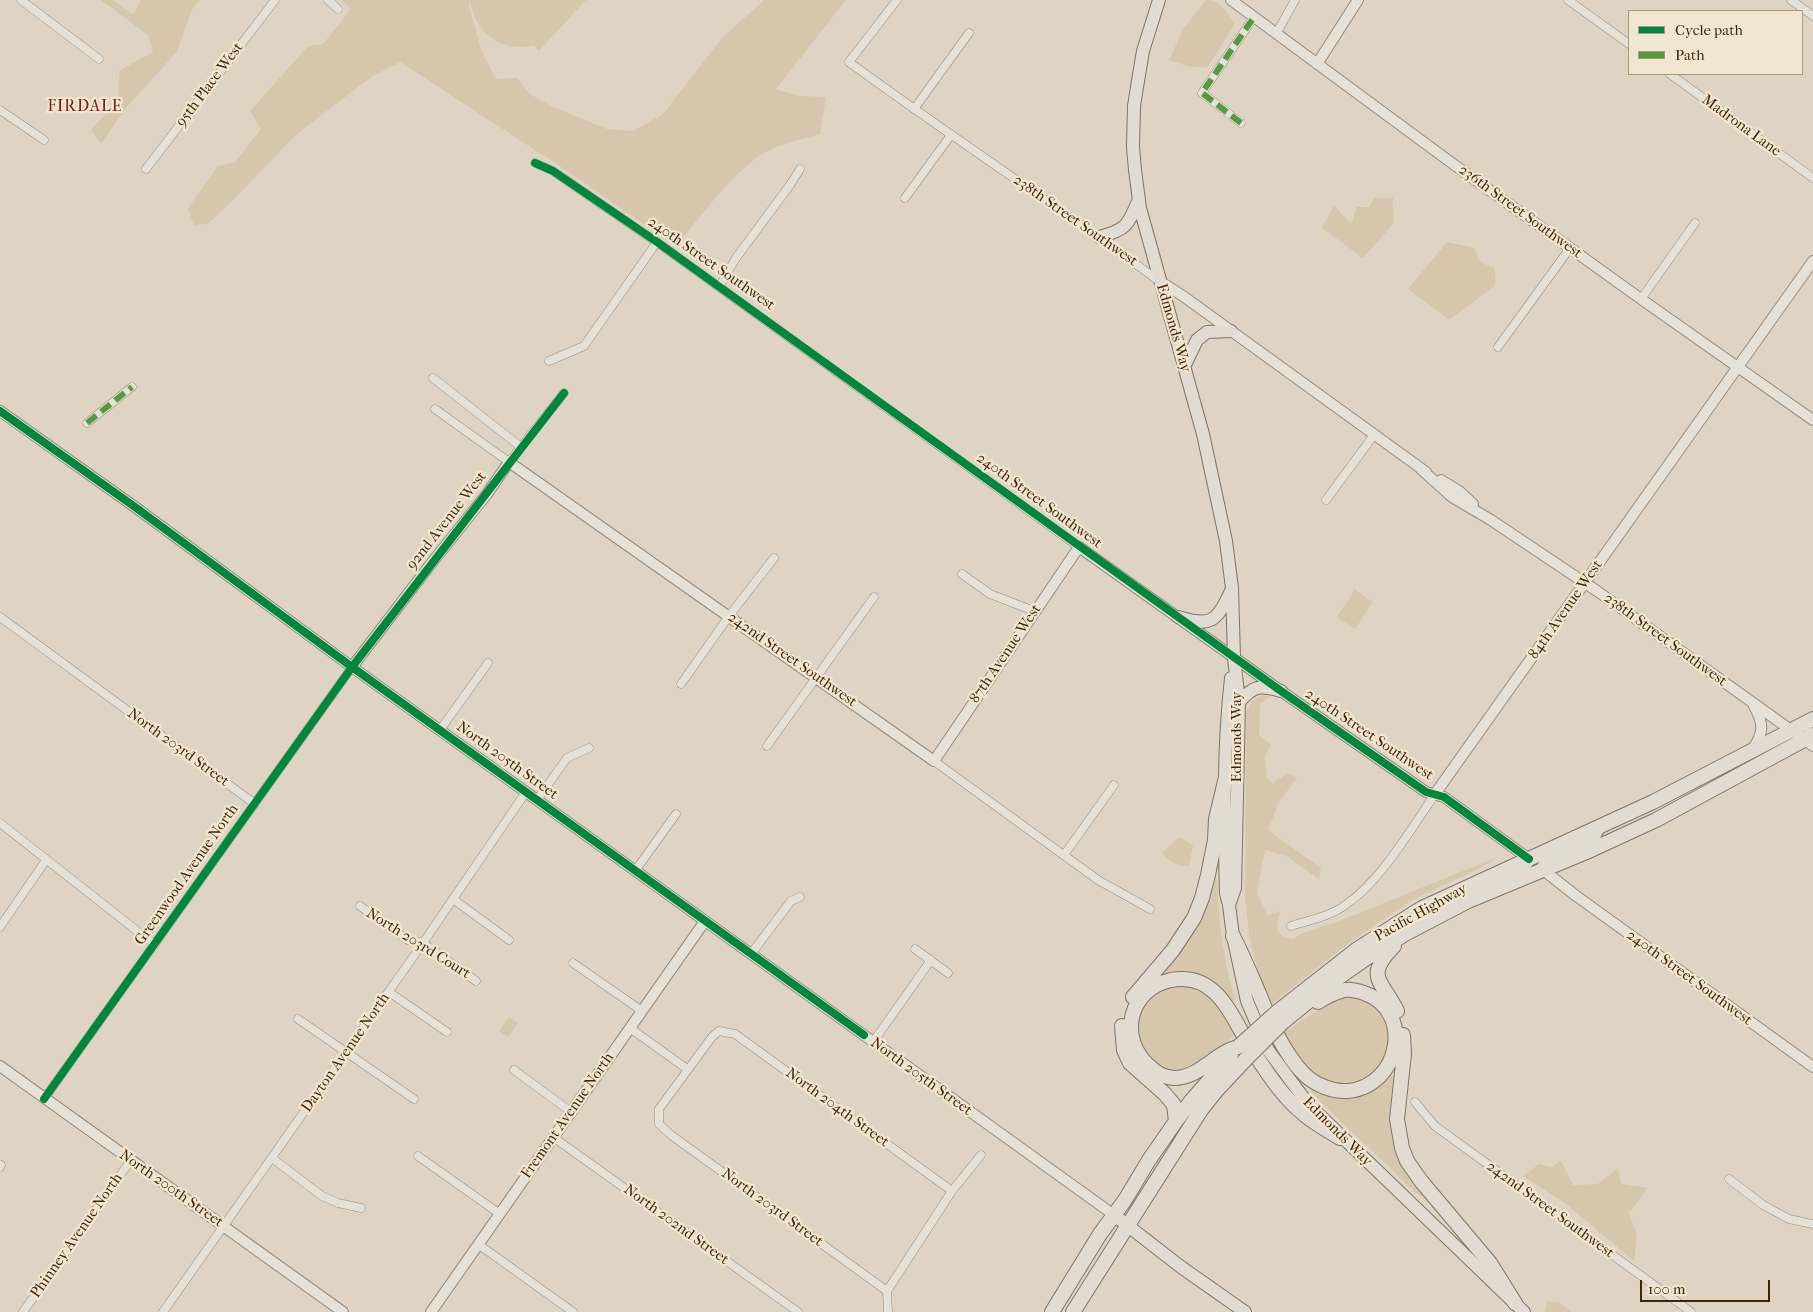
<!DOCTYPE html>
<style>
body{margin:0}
#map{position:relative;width:1813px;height:1312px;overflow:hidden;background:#dfd4c3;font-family:"IM FELL French Canon",serif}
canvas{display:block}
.legend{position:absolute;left:1628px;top:10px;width:175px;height:65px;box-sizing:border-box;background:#f2e6d0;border:1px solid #ab9980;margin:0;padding:6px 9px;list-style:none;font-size:15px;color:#402509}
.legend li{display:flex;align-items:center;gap:10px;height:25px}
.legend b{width:25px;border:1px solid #ab9980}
.scale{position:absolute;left:1640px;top:1280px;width:130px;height:22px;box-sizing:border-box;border:2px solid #402509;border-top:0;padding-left:6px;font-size:15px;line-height:18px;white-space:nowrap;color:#402509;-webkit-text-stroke:4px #f2e6d0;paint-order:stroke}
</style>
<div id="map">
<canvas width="1813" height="1312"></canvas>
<ul class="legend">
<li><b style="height:6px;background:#00873e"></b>Cycle path</li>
<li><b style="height:6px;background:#539b3b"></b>Path</li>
</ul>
<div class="scale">100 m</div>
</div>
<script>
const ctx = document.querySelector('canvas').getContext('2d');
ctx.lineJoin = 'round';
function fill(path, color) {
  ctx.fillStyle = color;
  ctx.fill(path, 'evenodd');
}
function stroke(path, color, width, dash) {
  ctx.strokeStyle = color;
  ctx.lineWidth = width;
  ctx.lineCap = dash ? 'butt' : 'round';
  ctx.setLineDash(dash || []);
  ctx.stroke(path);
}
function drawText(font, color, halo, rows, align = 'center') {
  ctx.font = font + ' "IM FELL French Canon",serif';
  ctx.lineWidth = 4.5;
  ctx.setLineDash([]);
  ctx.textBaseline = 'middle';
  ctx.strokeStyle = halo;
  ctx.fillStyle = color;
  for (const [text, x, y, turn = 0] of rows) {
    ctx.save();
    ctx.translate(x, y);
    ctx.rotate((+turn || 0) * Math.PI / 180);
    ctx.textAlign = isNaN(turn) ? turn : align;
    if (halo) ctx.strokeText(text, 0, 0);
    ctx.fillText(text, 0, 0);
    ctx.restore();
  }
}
fill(new Path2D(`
 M 101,0 L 113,0 L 133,15 L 141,0 L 200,0 L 193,8 L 176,53 L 124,110 L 101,144 L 91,130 L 118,100 L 119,71 L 153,52 L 148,35 Z
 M 342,0 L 586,0 L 539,51 L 534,46 C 499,51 478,36 470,2 L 469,7 L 482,52 L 496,79 L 517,78 L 530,94 L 553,107 L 607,129 L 633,131 L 663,114 L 722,38 L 764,0 L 846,0 L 776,89 L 798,96 L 826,97 L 820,134 C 803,139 783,143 768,151 C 736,167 700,218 676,246 L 558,165 L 400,62 L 371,77 L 297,134 L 236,197 L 209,223 L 194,226 L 188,208 L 218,166 L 235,162 L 261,129 L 250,111 L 308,46 L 323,44 L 351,9 Z
 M 1206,0 C 1221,0 1227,13 1235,24 L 1207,68 L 1187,66 L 1169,60 L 1184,28 Z
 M 1374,198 L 1393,198 L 1394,223 L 1363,258 L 1322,228 L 1334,205 L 1351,224 L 1357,207 L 1369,207 Z
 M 1447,242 L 1474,248 L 1481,262 L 1495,269 L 1495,286 L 1449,320 L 1408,289 Z
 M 1354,589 L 1373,602 L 1355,629 L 1336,617 L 1351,597 Z
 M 1262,695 L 1270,696 L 1260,704 L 1259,735 L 1271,745 L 1265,757 L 1267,778 L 1272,783 L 1288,773 L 1297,778 L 1279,802 L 1268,830 L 1321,868 L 1319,879 L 1286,856 L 1265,850 L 1257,892 L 1267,915 L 1281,911 L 1277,924 L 1278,931 L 1284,937 L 1292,939 L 1306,932 L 1329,924 L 1332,924 L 1495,858 L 1495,859 C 1470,876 1439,885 1413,900 C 1362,931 1316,968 1270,1006 L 1258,972 L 1250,939 L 1245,898 L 1246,713 L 1252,701 Z
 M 1179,837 L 1193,845 L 1189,866 C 1178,867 1170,862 1162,853 Z
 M 1214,878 L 1217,880 C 1219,922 1223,962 1236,1002 C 1228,1000 1225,991 1219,986 C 1202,971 1178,969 1158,978 Z
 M 1188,984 L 1210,994 L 1236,1033 C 1225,1043 1205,1065 1190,1069 C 1139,1082 1118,1007 1165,988 C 1172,985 1181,985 1188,984 Z
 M 1353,997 C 1380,1001 1398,1032 1384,1058 C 1365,1091 1323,1089 1300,1062 C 1293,1055 1288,1042 1283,1033 L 1337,998 Z
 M 509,1017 L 518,1023 L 508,1037 L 499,1031 Z
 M 1389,1073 L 1396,1078 L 1393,1121 L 1429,1199 L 1427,1200 C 1413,1194 1401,1178 1390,1168 C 1362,1141 1332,1116 1307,1086 L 1310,1085 L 1324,1092 Z
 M 1561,1161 L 1573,1185 L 1598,1184 L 1618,1168 L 1621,1184 L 1648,1188 L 1629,1213 L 1637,1235 L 1634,1261 L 1566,1204 L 1523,1176 L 1539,1164 L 1551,1167 Z
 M 1547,1301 L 1559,1302 L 1572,1312 L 1545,1312 Z`), '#d6c6ac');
const minor = new Path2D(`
 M 21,0 L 99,59
 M 328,0 L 338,9
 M 897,0 L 849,62 C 951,137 1058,206 1159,281
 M 1568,0 L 1629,44
 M 1791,0 L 1813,16
 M 1276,34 L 1295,0
 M 1670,74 L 1813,178
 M 914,109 L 969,33
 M 0,110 L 44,140
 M 1241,123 L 1202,93 L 1254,17
 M 535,163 L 553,171 L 665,248 L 1079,547
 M 146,169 L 275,0
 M 905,198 L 951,135
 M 719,287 L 736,258 L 790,185 L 800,169
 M 1641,299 L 1695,223
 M 1498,347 L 1570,248
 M 549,361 L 584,346 L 657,242
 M 433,378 L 521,447
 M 435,409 L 509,462 L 564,393
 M 87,423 L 132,387
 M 1326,500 L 1374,435
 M 962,574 L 990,594 L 1034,611
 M 0,617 L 255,804
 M 681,684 L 729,616 L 774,558
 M 440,730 L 488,663
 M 767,746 L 874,597
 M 934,761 L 1098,880 L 1150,909
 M 537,800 L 567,758 L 589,748
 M 0,823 L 155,945
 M 1064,855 L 1114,785
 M 635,871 L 676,814
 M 453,899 L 509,940
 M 360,906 L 408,940 L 423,943 L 476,981
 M 1291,926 C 1310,920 1332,916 1348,903 C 1381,880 1412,828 1435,794
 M 0,927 L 46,860
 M 915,949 L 948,973
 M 751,954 L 791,901 L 800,897
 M 573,963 L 642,1011
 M 389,992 L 447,1032
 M 298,1019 L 414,1099
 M 630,1028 L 687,1069
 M 873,1042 L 931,960
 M 514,1070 L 571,1112
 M 44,1099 L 352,667
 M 1415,1102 L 1435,1126 L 1691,1312
 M 553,1137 L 798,1312
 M 418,1156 L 500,1214
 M 272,1158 L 322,1196 L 338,1203 L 361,1208
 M 0,1167 L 1,1165
 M 1729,1179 L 1763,1205 L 1789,1219 L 1813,1224
 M 478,1244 L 573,1312
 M 887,1291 L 671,1135 L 659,1124 L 659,1109 L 712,1037 L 719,1031 L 735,1034 L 952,1191
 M 23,1312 L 131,1160
 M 163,1312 L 423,943 L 526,792
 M 888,1312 L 887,1291 L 952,1191 L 981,1155`);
const tertiary = new Path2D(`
 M 1231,0 L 1449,161 L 1641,299 L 1813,420
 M 1317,64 L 1358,0
 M 1161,282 L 1183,296 L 1426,472
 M 0,411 L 135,507 L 352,667 L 1114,1215
 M 1421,469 L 1452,497 L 1491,520 L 1597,591 L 1813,746
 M 1441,480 L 1459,491 L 1473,504
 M 352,667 L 430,565 L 487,494 L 509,462 L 934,761 L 1079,547 L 1281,691 L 1426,792 L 1444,797 L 1529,859
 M 1752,750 C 1764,733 1764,724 1754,706
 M 1435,794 L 1813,261
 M 1542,869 L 1575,895 L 1813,1067
 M 0,1066 L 343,1312
 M 431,1312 L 705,921`);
const primary = new Path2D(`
 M 1159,0 L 1143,51 L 1137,87 L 1134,106 L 1133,147 L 1135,170 L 1140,208 L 1203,434 L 1226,541 L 1232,588 L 1234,658 L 1239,702 L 1235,888 L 1229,905
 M 1099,237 C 1127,230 1128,225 1139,199
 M 1184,367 L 1197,340 L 1207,332 L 1231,331
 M 1178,617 C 1212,627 1216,622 1231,591
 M 1231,678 C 1223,749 1224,821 1226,893 L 1229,905 L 1233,936 L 1247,1001 L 1268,1050 L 1308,1104 L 1524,1312
 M 1239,702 C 1254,685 1260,685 1281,691
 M 1542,869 L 1547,860 L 1551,857 L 1594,837 L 1599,827
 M 1495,883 C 1509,877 1522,873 1529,859
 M 1114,1215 L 1181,1267 L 1245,1312`);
const trunk = new Path2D(`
 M 1233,936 C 1241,952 1248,968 1255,984 C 1268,1015 1280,1049 1304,1074 C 1315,1085 1333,1092 1348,1091 C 1400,1086 1415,1011 1364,993 C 1358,991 1352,989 1345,990 C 1335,992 1326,997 1318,1002
 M 1394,946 C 1363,978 1383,981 1397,1011
 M 1133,997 L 1173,950 L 1194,918 L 1202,898 L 1208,875 L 1215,840 L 1216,819 L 1225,781
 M 1277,1012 L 1356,950 L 1422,908 L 1653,802 L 1813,719
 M 1283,1022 L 1331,983 L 1368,957 L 1405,934 L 1468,901 L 1591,850 L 1656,820 L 1813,735
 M 1122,1026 L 1124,1050 L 1130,1063 L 1165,1094 L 1174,1105 L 1176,1121
 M 1403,1035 L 1404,1054 L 1397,1119 L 1402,1148 L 1407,1161 L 1421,1181 L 1490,1263 L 1515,1303
 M 1238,1047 C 1214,1053 1200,1078 1174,1078 C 1163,1077 1156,1073 1148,1065 C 1118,1037 1129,989 1171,980 C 1219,971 1232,1020 1253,1051 C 1263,1067 1274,1083 1286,1097 C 1304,1117 1318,1125 1340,1138
 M 1052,1312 L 1100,1234 L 1125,1200 L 1149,1160 L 1176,1121 L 1191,1101 L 1231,1055
 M 1073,1312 L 1201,1110 L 1217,1090 L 1245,1060`);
stroke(minor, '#958b7e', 9);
stroke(tertiary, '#958b7e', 12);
stroke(primary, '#7e7467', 14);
stroke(trunk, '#7e7467', 16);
stroke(minor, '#e6e1d7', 8);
stroke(tertiary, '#e6e1d7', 10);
stroke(primary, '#e2dbd1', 12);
stroke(trunk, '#e2dbd1', 14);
const trunkBridge = new Path2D(`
 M 1238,1047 L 1277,1012
 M 1245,1060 L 1283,1022`);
stroke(trunkBridge, '#7e7467', 16, []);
stroke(trunkBridge, '#e2dbd1', 14);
stroke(new Path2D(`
 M 1241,123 L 1202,93 L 1254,17
 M 87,423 L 132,387`), '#539b3b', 6, [12, 6]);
stroke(new Path2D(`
 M 535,163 L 553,171 L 657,242 L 1281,691 L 1426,792 L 1444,797 L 1529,859
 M 0,411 L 135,507 L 352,667 L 864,1035
 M 44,1099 L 352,667 L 564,393`), '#00873e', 8);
drawText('15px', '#402509', '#f2e6d0', [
 ["95th Place West",210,85,-53],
 ["Madrona Lane",1741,126,36],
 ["236th Street Southwest",1520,212,36],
 ["238th Street Southwest",1075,221,35],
 ["240th Street Southwest",711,264,35],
 ["Edmonds Way",1173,328,74],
 ["240th Street Southwest",1039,501,36],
 ["92nd Avenue West",447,521,-52],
 ["84th Avenue West",1566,610,-55],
 ["238th Street Southwest",1665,640,36],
 ["87th Avenue West",1006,654,-56],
 ["242nd Street Southwest",792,660,35],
 ["240th Street Southwest",1369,735,34],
 ["Edmonds Way",1237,737,-90],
 ["North 203rd Street",178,748,36],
 ["North 205th Street",507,761,36],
 ["Greenwood Avenue North",187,875,-55],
 ["Pacific Highway",1421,913,-29],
 ["North 203rd Court",418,944,32],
 ["240th Street Southwest",1689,978,36],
 ["Dayton Avenue North",346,1053,-55],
 ["North 205th Street",921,1077,36],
 ["North 204th Street",837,1108,36],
 ["Fremont Avenue North",568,1116,-55],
 ["Edmonds Way",1337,1132,45],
 ["North 200th Street",171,1189,35],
 ["North 203rd Street",772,1208,36],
 ["242nd Street Southwest",1550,1210,36],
 ["North 202nd Street",676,1225,36],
 ["Phinney Avenue North",77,1236,-55]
]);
ctx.letterSpacing = '1px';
drawText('16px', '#7a1f14', '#f2e6d0', [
 ["FIRDALE",85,107]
]);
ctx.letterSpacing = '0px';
</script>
